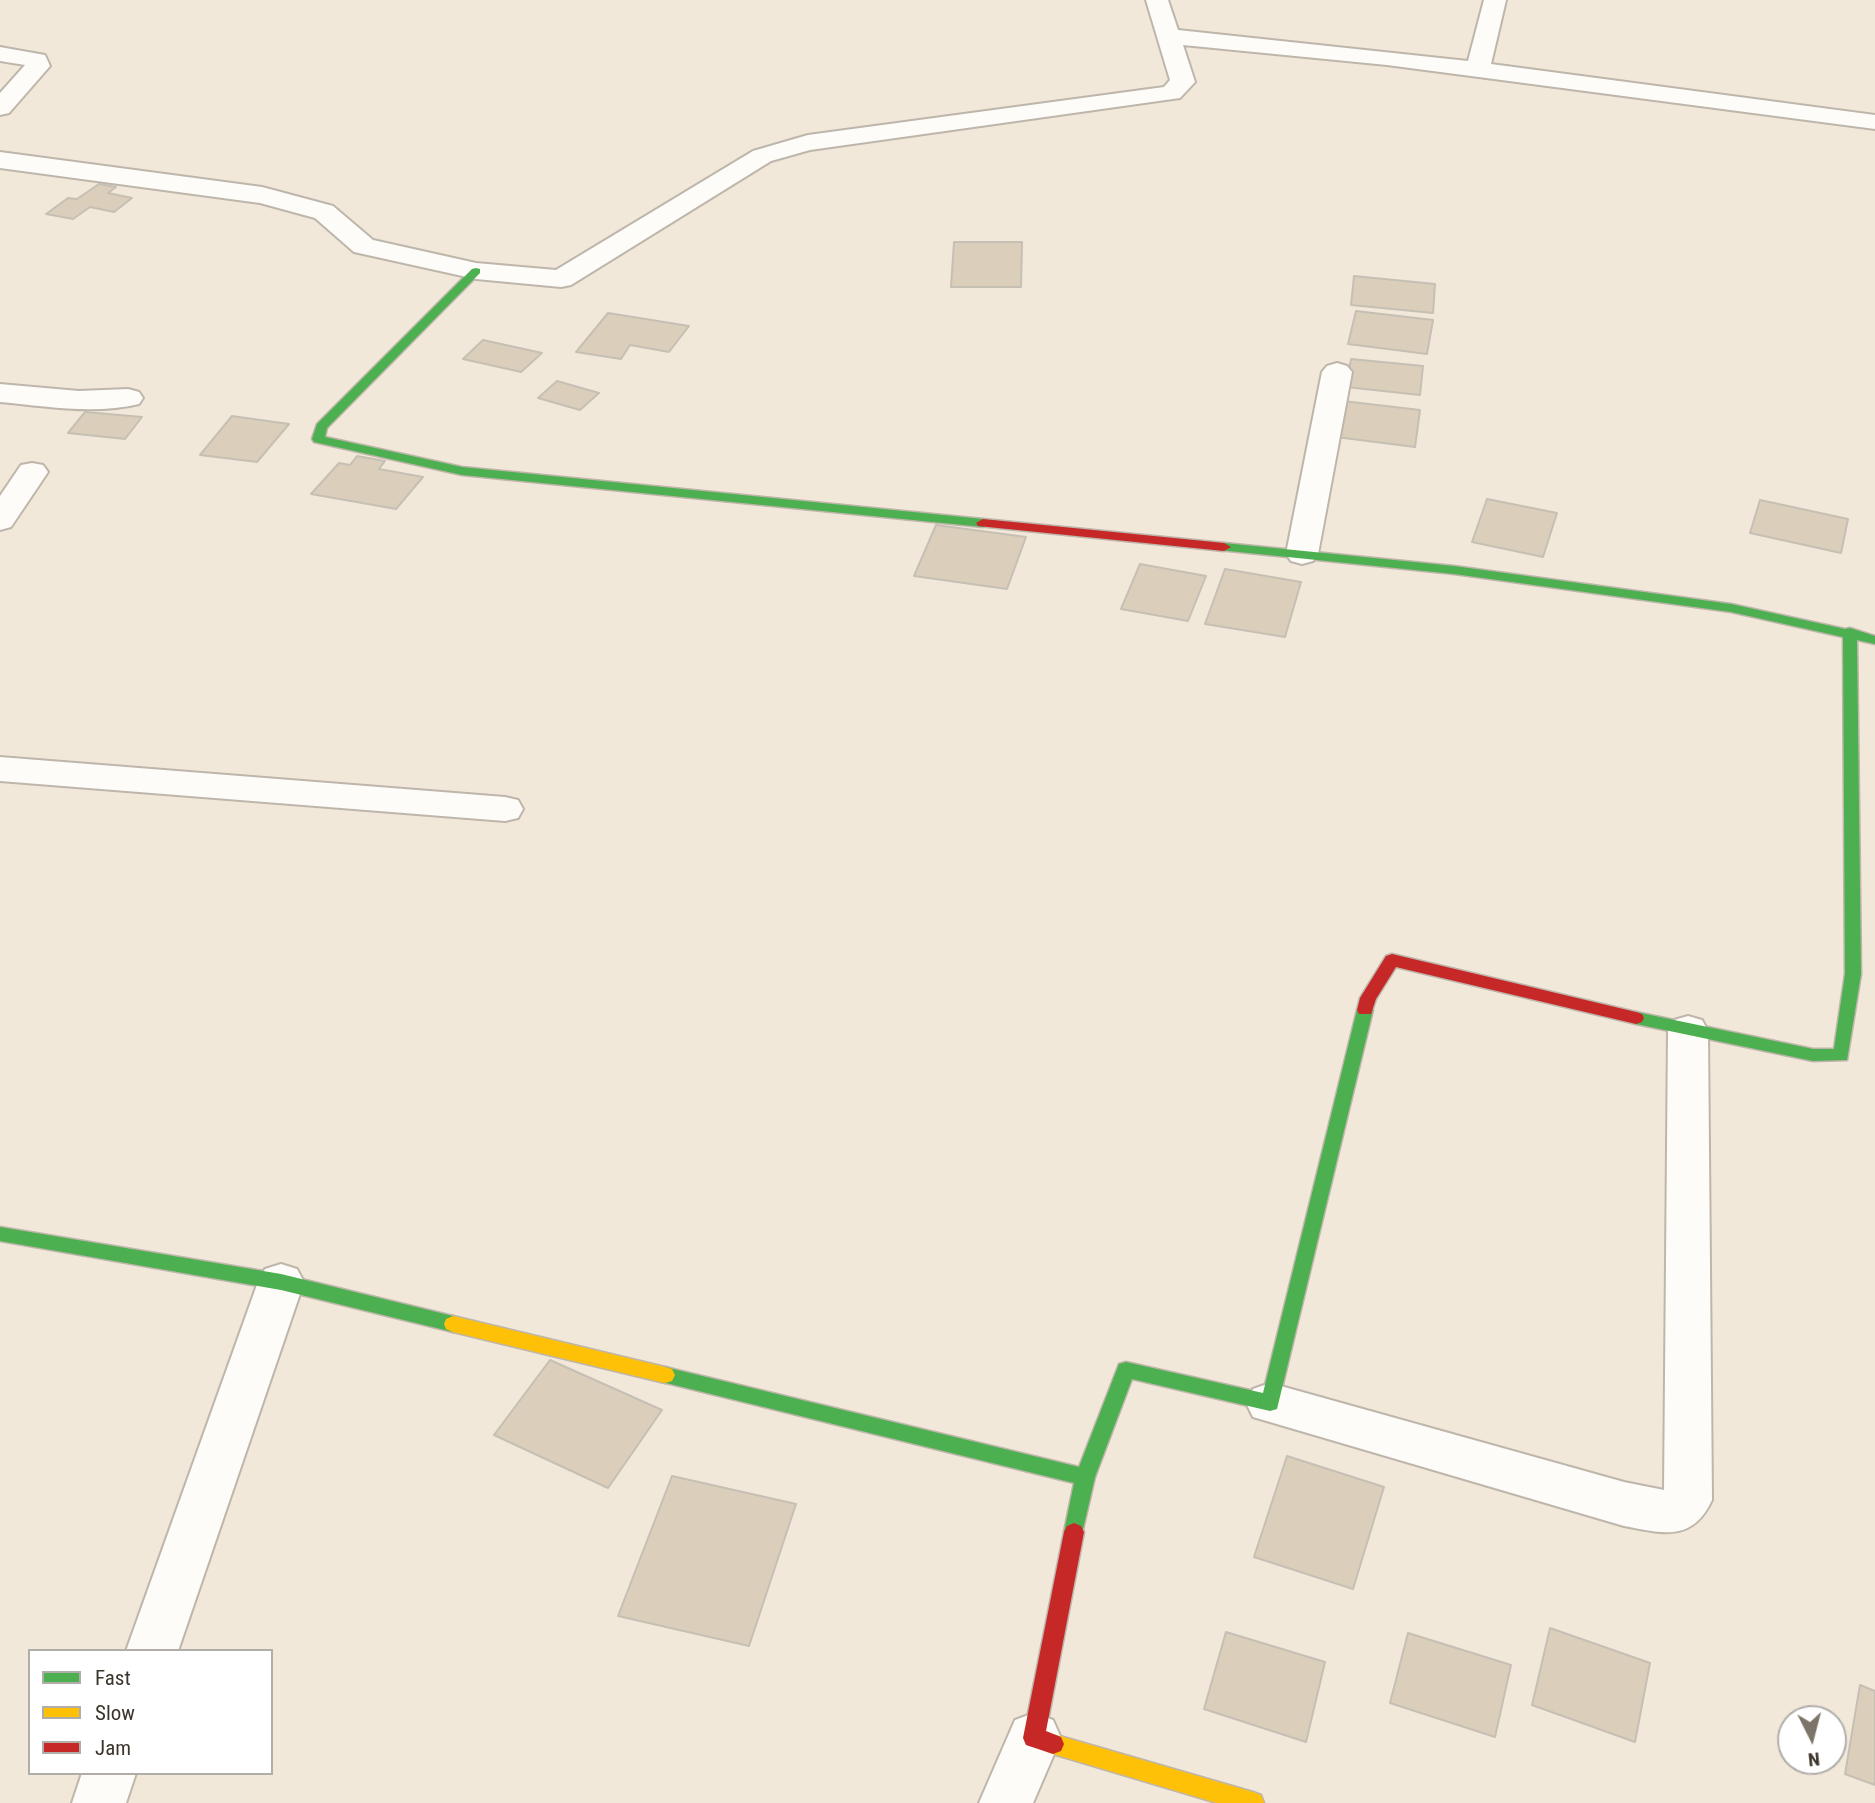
<!DOCTYPE html>
<style>
body{margin:0}
#map{position:relative;width:1875px;height:1803px;overflow:hidden;background:#f2e8da;font-family:"Roboto Condensed",sans-serif}
canvas{display:block}
.legend{position:absolute;left:28px;top:1649px;width:245px;height:126px;box-sizing:border-box;background:#fff;border:2px solid #b1aeaa;margin:0;padding:9px 12px;list-style:none;font-size:21px;color:#3c352b}
.legend li{display:flex;align-items:center;gap:14px;height:35px}
.legend b{width:35px;border:2px solid #b1aeaa}
.north{position:absolute;left:1777px;top:1705px;width:70px;height:70px;box-sizing:border-box;background:#fff;border:2px solid #b1aeaa;border-radius:50%;rotate:174deg;font-size:19px;font-weight:700;line-height:28px;text-align:center;color:#3c352b}
.north::after{content:'';display:block;margin:auto;width:24px;height:32px;background:#7c7468;clip-path:polygon(50% 0,100% 100%,50% 72%,0 100%)}
</style>
<div id="map">
<canvas width="1875" height="1803"></canvas>
<ul class="legend">
<li><b style="height:9px;background:#4caf50"></b>Fast</li>
<li><b style="height:9px;background:#ffc107"></b>Slow</li>
<li><b style="height:9px;background:#c62828"></b>Jam</li>
</ul>
<div class="north">N</div>
</div>
<script>
const ctx = document.querySelector('canvas').getContext('2d');
ctx.lineJoin = 'round';
function fill(path, color) {
  ctx.fillStyle = color;
  ctx.fill(path, 'evenodd');
}
function stroke(path, color, width, dash) {
  ctx.strokeStyle = color;
  ctx.lineWidth = width;
  ctx.lineCap = dash ? 'butt' : 'round';
  ctx.setLineDash(dash || []);
  ctx.stroke(path);
}
const building = new Path2D(`
 M 99,184 L 116,187 L 108,193 L 132,198 L 114,212 L 90,207 L 73,219 L 46,214 L 68,198 L 77,199 Z
 M 954,242 L 1022,242 L 1021,287 L 951,287 Z
 M 1354,276 L 1435,284 L 1433,313 L 1351,305 Z
 M 1356,311 L 1433,320 L 1427,354 L 1348,344 Z
 M 608,313 L 689,326 L 669,352 L 630,345 L 621,359 L 576,352 Z
 M 483,340 L 542,353 L 521,372 L 463,359 Z
 M 1351,359 L 1423,366 L 1420,395 L 1346,387 Z
 M 557,381 L 599,393 L 580,410 L 538,398 Z
 M 1343,401 L 1420,410 L 1415,447 L 1336,437 Z
 M 85,412 L 142,417 L 125,439 L 68,433 Z
 M 232,416 L 289,424 L 257,462 L 200,455 Z
 M 357,456 L 385,461 L 379,469 L 423,477 L 396,509 L 311,494 L 339,463 L 350,465 Z
 M 1487,499 L 1557,513 L 1543,557 L 1472,542 Z
 M 1760,500 L 1848,519 L 1841,553 L 1750,533 Z
 M 936,525 L 1026,537 L 1007,589 L 914,576 Z
 M 1140,564 L 1206,576 L 1188,621 L 1121,609 Z
 M 1225,569 L 1301,582 L 1285,637 L 1205,624 Z
 M 550,1360 L 662,1410 L 608,1488 L 494,1435 Z
 M 1287,1456 L 1384,1487 L 1353,1589 L 1254,1557 Z
 M 672,1476 L 796,1504 L 749,1646 L 618,1616 Z
 M 1550,1628 L 1650,1663 L 1635,1742 L 1532,1705 Z
 M 1226,1632 L 1325,1662 L 1306,1742 L 1204,1709 Z
 M 1408,1633 L 1511,1665 L 1495,1737 L 1390,1703 Z
 M 1860,1685 L 1875,1691 L 1875,1785 L 1845,1774 Z`);
fill(building, '#dbcfbb');
stroke(building, '#c6bfb4', 2);
const street = new Path2D(`
 M 1146,0 L 1168,0 L 1178,30 L 1468,61 L 1484,0 L 1506,0 L 1491,64 L 1875,115 L 1875,129 L 1387,65 L 1183,45 L 1195,82 L 1180,98 L 810,150 L 771,161 L 571,285 L 561,287 L 476,279 L 354,252 L 315,218 L 260,203 L 0,168 L 0,152 L 262,187 L 333,206 L 373,240 L 476,263 L 556,270 L 753,151 L 808,135 L 1164,87 L 1170,80 Z
 M 0,47 L 45,55 L 50,66 L 9,113 L 0,115 L 0,93 L 25,65 L 0,61 Z
 M 1337,363 L 1347,366 L 1352,372 L 1318,554 L 1313,561 L 1302,564 L 1291,561 L 1286,554 L 1322,372 L 1327,366 Z
 M 0,384 L 79,391 L 128,389 L 139,392 L 143,398 L 139,404 C 94,415 45,406 0,402 Z
 M 32,463 L 43,465 L 48,472 L 11,527 L 0,530 L 0,496 L 21,465 Z
 M 0,757 L 505,797 L 518,800 L 523,809 L 518,818 L 505,821 L 0,781 Z
 M 1688,1016 L 1702,1020 L 1708,1031 L 1712,1500 C 1692,1543 1662,1533 1624,1526 L 1253,1417 L 1246,1403 L 1253,1389 L 1270,1383 L 1624,1482 L 1664,1490 L 1668,1031 L 1674,1020 Z
 M 281,1264 L 297,1269 L 304,1282 L 178,1651 L 126,1651 L 258,1282 L 265,1269 Z
 M 1034,1713 L 1053,1720 L 1061,1738 L 1033,1803 L 979,1803 L 1015,1720 Z
 M 82,1773 L 136,1773 L 126,1803 L 72,1803 Z`);
const fast = new Path2D(`
 M 476,268 L 480,269 L 480,273 L 327,428 L 325,437 L 462,467 L 983,519 L 990,523 L 983,527 L 462,475 L 314,442 L 312,439 L 317,424 L 472,269 Z
 M 1224,543 L 1454,566 L 1731,604 L 1845,629 L 1850,628 L 1875,636 L 1875,644 L 1857,640 L 1861,974 L 1847,1060 L 1813,1061 L 1636,1024 L 1630,1022 L 1628,1018 L 1630,1014 L 1636,1012 L 1813,1049 L 1834,1049 L 1845,974 L 1843,637 L 1731,612 L 1454,574 L 1219,550 L 1217,547 Z
 M 1365,1004 L 1371,1006 L 1373,1010 L 1277,1409 L 1270,1411 L 1132,1379 L 1095,1477 L 1081,1538 L 1074,1541 L 1067,1538 L 1064,1532 L 1074,1483 L 658,1381 L 655,1375 L 658,1369 L 665,1367 L 1079,1467 L 1119,1364 L 1126,1362 L 1263,1393 L 1357,1010 L 1359,1006 Z
 M 0,1227 L 281,1274 L 453,1316 L 460,1319 L 462,1324 L 460,1329 L 453,1332 L 281,1290 L 0,1241 Z`);
const slow = new Path2D(`
 M 453,1316 L 665,1367 L 672,1369 L 675,1375 L 672,1381 L 665,1383 L 453,1332 L 446,1329 L 444,1324 L 446,1319 Z
 M 1053,1734 L 1253,1792 L 1261,1795 L 1264,1803 L 1217,1803 L 1053,1754 L 1045,1751 L 1042,1744 L 1045,1737 Z`);
const jam = new Path2D(`
 M 983,519 L 1224,543 L 1231,547 L 1224,551 L 978,526 L 976,523 Z
 M 1392,954 L 1636,1012 L 1642,1014 L 1644,1018 L 1642,1022 L 1636,1024 L 1396,967 L 1376,999 L 1371,1014 L 1359,1014 L 1357,1010 L 1360,998 L 1386,956 Z
 M 1074,1523 L 1081,1526 L 1084,1532 L 1046,1731 L 1061,1737 L 1064,1744 L 1061,1751 L 1053,1754 L 1026,1745 L 1023,1738 L 1064,1532 L 1067,1526 Z`);
stroke(street, '#beb6ab', 4);
stroke(fast, '#beb6ab', 3);
stroke(slow, '#beb6ab', 3);
stroke(jam, '#beb6ab', 3);
fill(street, '#fdfcf9');
fill(fast, '#4caf50');
fill(slow, '#ffc107');
fill(jam, '#c62828');
</script>
